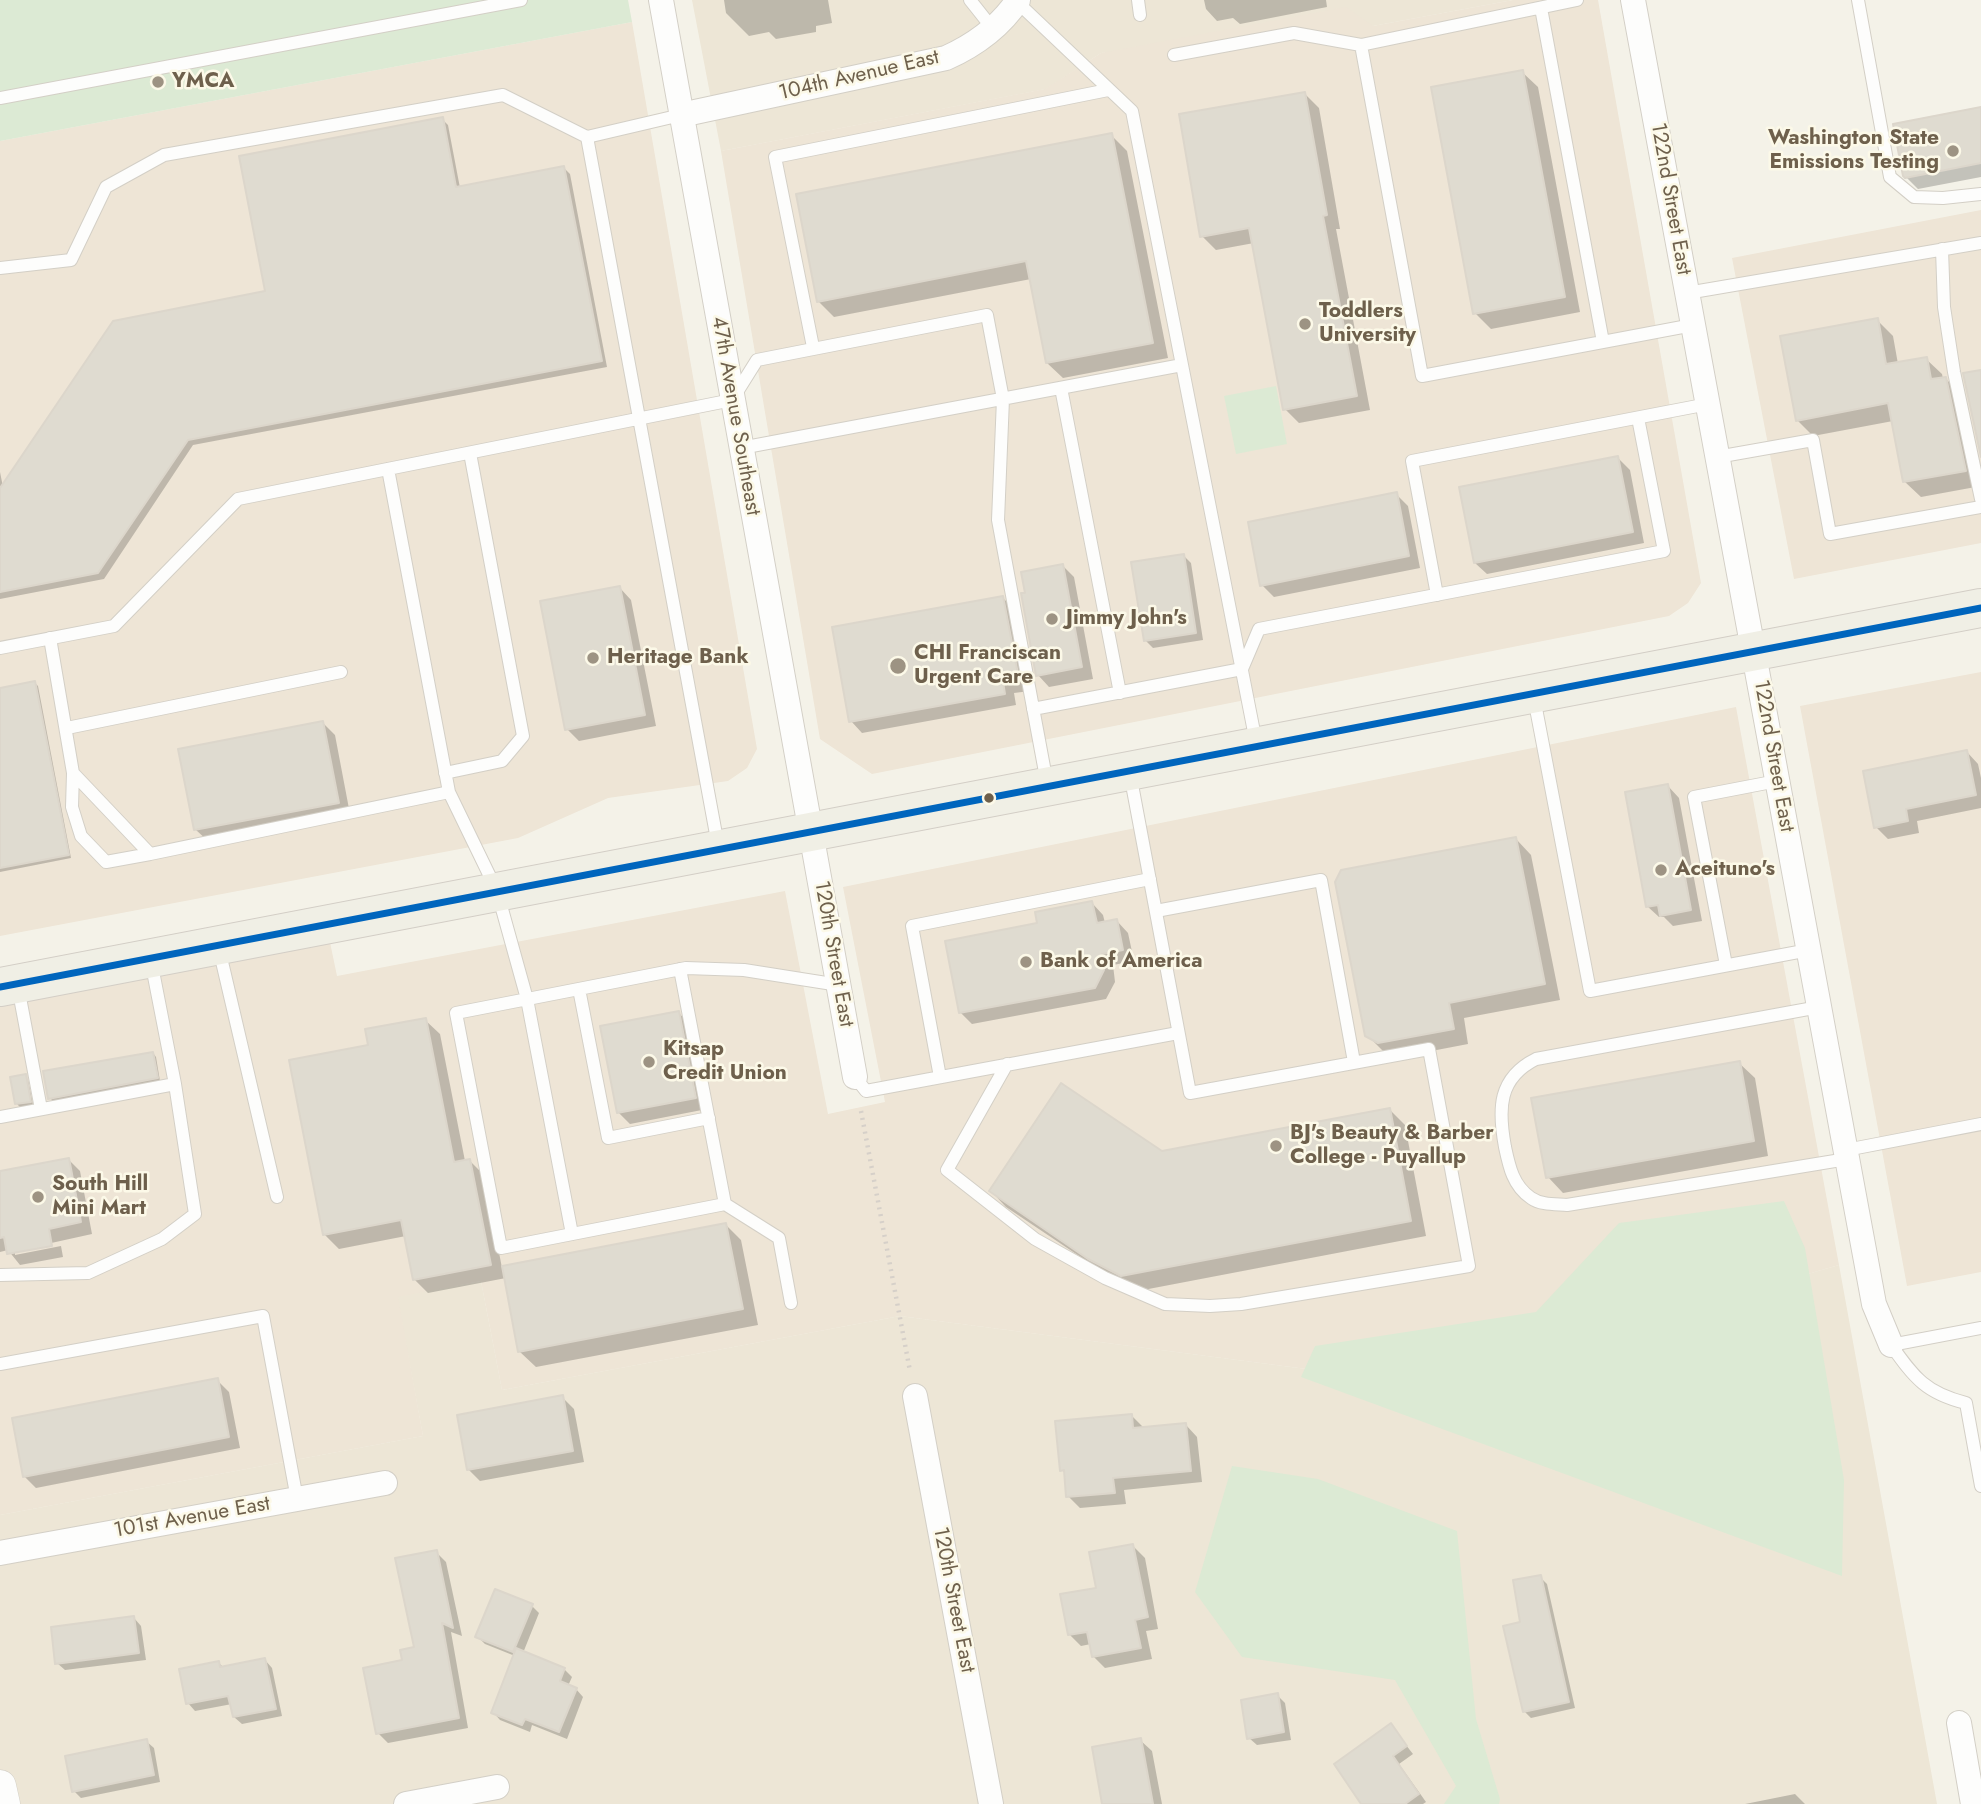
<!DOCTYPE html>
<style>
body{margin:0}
canvas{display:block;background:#f4f2e8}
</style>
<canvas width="1981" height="1804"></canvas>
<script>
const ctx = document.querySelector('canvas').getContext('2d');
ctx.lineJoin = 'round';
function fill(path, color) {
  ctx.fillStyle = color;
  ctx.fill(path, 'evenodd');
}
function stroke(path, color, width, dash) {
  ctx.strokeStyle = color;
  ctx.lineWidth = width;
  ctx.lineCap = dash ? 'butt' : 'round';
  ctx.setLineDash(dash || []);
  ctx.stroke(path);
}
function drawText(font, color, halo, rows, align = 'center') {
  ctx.font = font + ' Jost,sans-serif';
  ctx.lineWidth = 5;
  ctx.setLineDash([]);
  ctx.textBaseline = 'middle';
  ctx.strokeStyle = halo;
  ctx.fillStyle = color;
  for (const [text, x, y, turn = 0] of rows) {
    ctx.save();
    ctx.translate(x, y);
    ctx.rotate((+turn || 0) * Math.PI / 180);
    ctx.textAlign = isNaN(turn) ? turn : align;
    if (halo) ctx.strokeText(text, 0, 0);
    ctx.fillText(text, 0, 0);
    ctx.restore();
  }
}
fill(new Path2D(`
 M 692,0 L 1513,0 L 1373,26 L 1101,53 L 1046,89 L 721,151 Z
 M 1839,1265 L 1937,1804 L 0,1804 L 0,1515 L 423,1436 L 397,1296 L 481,1281 L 502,1390 L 900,1316 L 1391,1380 L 1473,1370 Z`), '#ede6d6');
fill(new Path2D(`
 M 1513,0 L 1598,0 L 1701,583 L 1688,603 L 1669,616 L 872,774 L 820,739 L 721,151 L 1045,89 L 1101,53 L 1346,7 L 1373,26 Z
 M 632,22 L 757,749 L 747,768 L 728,781 L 608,798 L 518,838 L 0,936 L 0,141 Z
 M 1981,210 L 1981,543 L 1794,579 L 1732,258 Z
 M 1981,672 L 1981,1272 L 1907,1286 L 1800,706 Z
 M 1736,707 L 1839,1265 L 1473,1370 L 1391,1380 L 900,1316 L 502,1390 L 481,1281 L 398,1297 L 423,1436 L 0,1515 L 0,987 L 326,923 L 337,976 L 785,891 L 828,1114 L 885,1102 L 843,887 Z`), '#eee5d6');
fill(new Path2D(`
 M 0,0 L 628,0 L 632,22 L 0,141 Z
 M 1276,386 L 1287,444 L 1236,454 L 1224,396 Z
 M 1784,1201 L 1805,1248 L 1844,1480 L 1842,1576 L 1301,1377 L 1315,1346 L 1536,1312 L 1619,1223 Z
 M 1232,1466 L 1318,1479 L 1457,1531 L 1476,1719 L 1500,1799 L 1499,1804 L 1444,1804 L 1456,1786 L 1395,1680 L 1242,1657 L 1195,1592 Z`), '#dcead4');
fill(new Path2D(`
 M 724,0 L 828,0 L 832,23 L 816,26 L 816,32 L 776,39 L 769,32 L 749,36 L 726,13 Z
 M 1204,0 L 1326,0 L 1327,7 L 1240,24 L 1233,18 L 1217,21 L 1206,9 Z
 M 1522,72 L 1538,87 L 1580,312 L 1491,329 L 1475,313 Z
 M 1305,94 L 1319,108 L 1340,229 L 1336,229 L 1370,410 L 1299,423 L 1285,409 L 1254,243 L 1216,250 L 1202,236 Z
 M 1981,109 L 1981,177 L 1918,189 L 1904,175 Z
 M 442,119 L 448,125 L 460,188 L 564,168 L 570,174 L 607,367 L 193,445 L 104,579 L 0,599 L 0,472 L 3,487 L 267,293 Z
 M 1111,135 L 1127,151 L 1168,358 L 1063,378 L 1047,363 L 1031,279 L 834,317 L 818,301 Z
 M 1877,320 L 1893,336 L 1898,364 L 1926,359 L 1942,374 L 1943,379 L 1945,378 L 1961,394 L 1981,486 L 1921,497 L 1905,482 L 1893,421 L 1813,436 L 1797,420 Z
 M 1618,458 L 1630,470 L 1644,543 L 1487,574 L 1475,563 Z
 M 1396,494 L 1408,506 L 1420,568 L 1274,597 L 1262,585 Z
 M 1184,556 L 1191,563 L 1203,640 L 1153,648 L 1145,640 Z
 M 1063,566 L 1074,577 L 1093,679 L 1049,687 L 1038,675 Z
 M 620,588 L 631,600 L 656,726 L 579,741 L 567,729 Z
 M 1003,598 L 1015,610 L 1030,691 L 1014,693 L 1016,705 L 862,733 L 851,721 Z
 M 35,683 L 38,686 L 71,858 L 0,872 L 0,690 Z
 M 323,723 L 335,735 L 350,814 L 208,841 L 196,830 Z
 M 1967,752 L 1978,764 L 1981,778 L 1981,808 L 1917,821 L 1919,833 L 1888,839 L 1876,827 Z
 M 1668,786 L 1679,798 L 1702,921 L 1673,926 L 1664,917 L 1659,917 L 1647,906 Z
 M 1516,839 L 1531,855 L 1560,1000 L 1464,1018 L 1468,1044 L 1395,1058 L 1383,1051 L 1367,1035 Z
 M 1092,903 L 1103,915 L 1105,923 L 1117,921 L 1128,933 L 1134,961 L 1113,965 L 1115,982 L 1106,999 L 972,1024 L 960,1012 L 1039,924 Z
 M 679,1013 L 690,1025 L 707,1109 L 630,1124 L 618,1112 Z
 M 425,1020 L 440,1034 L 465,1161 L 469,1160 L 484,1175 L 502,1268 L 726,1225 L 741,1240 L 758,1325 L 536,1367 L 520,1352 L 506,1278 L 428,1293 L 414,1279 L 406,1236 L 339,1249 L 324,1234 L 370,1046 Z
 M 153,1053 L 156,1057 L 160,1081 L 53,1101 L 50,1098 Z
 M 1739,1063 L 1755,1078 L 1768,1156 L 1563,1193 L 1548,1177 Z
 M 25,1076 L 28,1080 L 33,1105 L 20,1107 L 17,1104 Z
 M 1389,1109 L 1405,1125 L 1426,1236 L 1138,1291 L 1106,1274 L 1006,1207 L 991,1191 Z
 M 69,1160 L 80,1171 L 92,1234 L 15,1251 L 15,1255 L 61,1246 L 63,1257 L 20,1265 L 8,1250 L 0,1252 L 0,1173 Z
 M 217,1380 L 229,1392 L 240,1448 L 36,1488 L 24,1476 Z
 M 562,1397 L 574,1409 L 584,1462 L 480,1481 L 468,1469 Z
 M 1132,1416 L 1143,1427 L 1186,1425 L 1197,1437 L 1202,1482 L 1124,1490 L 1126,1504 L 1080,1508 L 1068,1496 L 1066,1474 L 1062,1470 Z
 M 1133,1546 L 1145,1558 L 1158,1629 L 1146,1631 L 1152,1659 L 1105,1668 L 1093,1656 L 1091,1644 L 1081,1646 L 1070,1635 L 1098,1589 Z
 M 436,1552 L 446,1562 L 462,1636 L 451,1632 L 468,1728 L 388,1743 L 378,1733 L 404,1662 L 416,1649 Z
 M 1540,1577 L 1547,1584 L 1575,1708 L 1531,1718 L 1524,1711 Z
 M 532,1606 L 539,1613 L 523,1653 L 564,1669 L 572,1677 L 568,1686 L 576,1689 L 583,1697 L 567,1739 L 532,1725 L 530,1732 L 500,1720 L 493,1712 L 515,1656 L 485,1644 L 478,1637 Z
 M 134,1618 L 141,1626 L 146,1660 L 65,1670 L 57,1663 Z
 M 265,1660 L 272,1668 L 282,1716 L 242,1724 L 234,1717 L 232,1704 L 195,1711 L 188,1703 L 218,1662 L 224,1668 Z
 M 1277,1695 L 1285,1703 L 1291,1740 L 1257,1745 L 1249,1738 Z
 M 1391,1726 L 1413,1754 L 1399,1764 L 1426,1802 L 1423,1804 L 1364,1804 Z
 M 1140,1740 L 1152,1751 L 1162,1804 L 1102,1804 L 1094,1748 Z
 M 146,1741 L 154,1748 L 160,1782 L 81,1798 L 74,1791 Z
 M 1795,1794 L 1805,1804 L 1745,1804 Z`), '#0003');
const building = new Path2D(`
 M 1523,70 L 1565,297 L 1473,314 L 1431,87 Z
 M 1305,92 L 1327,215 L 1323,216 L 1357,396 L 1283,410 L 1249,228 L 1200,237 L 1179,114 Z
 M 1981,107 L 1981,163 L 1905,178 L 1903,176 L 1893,124 Z
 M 443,117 L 456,187 L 564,166 L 602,361 L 188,440 L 98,573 L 0,592 L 0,488 L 113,321 L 265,291 L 239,156 Z
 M 1112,133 L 1153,343 L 1046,363 L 1026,261 L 817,302 L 796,194 Z
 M 1878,318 L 1886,364 L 1927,357 L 1931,379 L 1946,377 L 1966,471 L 1903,482 L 1888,403 L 1796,421 L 1780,336 Z
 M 1981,370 L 1981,457 L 1963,373 Z
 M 1618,456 L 1633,532 L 1474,563 L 1459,487 Z
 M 1397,492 L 1409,556 L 1260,586 L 1248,522 Z
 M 1184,554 L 1196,633 L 1144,641 L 1131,562 Z
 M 1063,564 L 1082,667 L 1036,676 L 1021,593 L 1025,593 L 1021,572 Z
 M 620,586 L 645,715 L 565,730 L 540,601 Z
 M 1003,596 L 1019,679 L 1003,682 L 1005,694 L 849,722 L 832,627 Z
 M 35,681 L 69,855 L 0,868 L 0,688 Z
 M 323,721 L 339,803 L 194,830 L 178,749 Z
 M 1967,750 L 1976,795 L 1906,809 L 1908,821 L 1874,828 L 1863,771 Z
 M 1668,784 L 1691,910 L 1660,916 L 1658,905 L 1646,907 L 1625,792 Z
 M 1516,837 L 1545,984 L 1449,1003 L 1454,1029 L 1378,1043 L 1365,1036 L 1335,882 L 1341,870 Z
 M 1092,901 L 1097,923 L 1117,919 L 1123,950 L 1102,954 L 1104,970 L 1095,988 L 959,1013 L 945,941 L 1037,923 L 1035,912 Z
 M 679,1011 L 696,1098 L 617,1113 L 600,1026 Z
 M 426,1018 L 454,1162 L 470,1159 L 491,1265 L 413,1280 L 401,1220 L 323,1235 L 289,1060 L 368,1045 L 365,1029 Z
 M 153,1052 L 158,1078 L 48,1099 L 43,1071 Z
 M 1740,1061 L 1754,1141 L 1546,1178 L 1531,1098 Z
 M 26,1074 L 31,1102 L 15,1104 L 10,1077 Z
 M 1061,1083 L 1162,1151 L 1390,1108 L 1411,1221 L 1121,1276 L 1088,1259 L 989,1191 Z
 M 69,1158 L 81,1222 L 49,1229 L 52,1246 L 7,1254 L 4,1237 L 0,1238 L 0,1171 Z
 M 726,1223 L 743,1309 L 518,1352 L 502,1266 Z
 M 218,1378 L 229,1437 L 23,1477 L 12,1418 Z
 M 563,1395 L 573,1451 L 467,1470 L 457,1415 Z
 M 1132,1414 L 1133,1428 L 1186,1423 L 1191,1471 L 1113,1478 L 1115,1493 L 1066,1497 L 1064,1470 L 1060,1471 L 1055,1421 Z
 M 1133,1544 L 1148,1617 L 1135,1620 L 1141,1648 L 1092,1657 L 1087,1632 L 1068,1635 L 1060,1594 L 1096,1588 L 1089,1552 Z
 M 437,1550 L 453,1628 L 442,1623 L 459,1718 L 376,1734 L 363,1668 L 402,1660 L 400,1650 L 414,1647 L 395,1558 Z
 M 1541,1575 L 1569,1702 L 1523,1712 L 1503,1626 L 1520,1622 L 1513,1580 Z
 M 495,1589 L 533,1604 L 513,1652 L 475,1637 Z
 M 134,1616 L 139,1653 L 55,1664 L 51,1627 Z
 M 516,1648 L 565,1668 L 560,1681 L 577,1688 L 559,1732 L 525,1719 L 522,1725 L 491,1713 Z
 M 265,1658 L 276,1709 L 233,1717 L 228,1696 L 186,1704 L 179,1669 L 219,1661 L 220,1667 Z
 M 1278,1693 L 1284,1732 L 1247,1739 L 1241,1700 Z
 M 1391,1723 L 1407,1746 L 1393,1756 L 1419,1794 L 1405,1804 L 1361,1804 L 1334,1764 Z
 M 1141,1738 L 1153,1804 L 1102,1804 L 1092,1747 Z
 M 147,1739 L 154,1775 L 72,1792 L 65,1756 Z`);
fill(building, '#dfdbd0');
stroke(building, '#dcd6cb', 2);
const service = new Path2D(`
 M 970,0 L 993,29
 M 1138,0 L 1140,15
 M 1858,0 L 1890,177 L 1914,197 L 1943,198 L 1981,194
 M 1541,8 L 1603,342
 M 1361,45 L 1422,376 L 1693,325
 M 1174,55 L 1294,33 L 1361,45 L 1577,0
 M 0,98 L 521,0
 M 587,137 L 718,845
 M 1942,249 L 1944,307 L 1954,372 L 1981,499
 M 0,268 L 71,260 L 106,187 L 164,155 L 503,95 L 587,137 L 681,115
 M 1687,293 L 1981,243
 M 813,347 L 775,157 L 1108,90
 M 1182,365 L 1256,742
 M 1061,388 L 1120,693
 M 741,448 L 1182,365 L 1132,111 L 1017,2
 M 1717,457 L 1813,440 L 1830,534 L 1981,507
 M 388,469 L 449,792 L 497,891 L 527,999 L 572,1234
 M 1437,595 L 1412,461 L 1708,404
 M 50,638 L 73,773 L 150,854 L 449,792
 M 0,648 L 114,626 L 238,499 L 732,400 L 757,360 L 987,315 L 1003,399 L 998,520 L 1047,783
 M 1534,698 L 1590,991 L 1809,950
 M 1033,709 L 1242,669 L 1259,629 L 1664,551 L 1638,418
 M 67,728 L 341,672
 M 73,773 L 72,807 L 81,836 L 106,862 L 150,854
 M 445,773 L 502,761 L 523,736 L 470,453
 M 1156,911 L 1321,880 L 1354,1062
 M 219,949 L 277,1197
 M 151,961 L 175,1084
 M 1726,965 L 1694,797 L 1777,781
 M 680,969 L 725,1204
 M 18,987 L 41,1109
 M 579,989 L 608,1138 L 709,1118
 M 1819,1007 L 1536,1059 C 1498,1078 1498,1109 1505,1147 C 1509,1166 1513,1186 1531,1198 C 1541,1205 1555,1204 1567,1205 L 1847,1159
 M 1007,1064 L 947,1170 L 1035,1239 L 1105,1278 L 1165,1304 L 1210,1306 L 1241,1304 L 1469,1266 L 1429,1049 L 1190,1093 L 1130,774
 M 855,1077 L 866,1091 L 1178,1033
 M 940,1077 L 912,926 L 1150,879
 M 0,1117 L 175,1084 L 195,1214 L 162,1239 L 88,1273 L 0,1275
 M 1846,1150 L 1981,1124
 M 791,1303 L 779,1238 L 725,1204 L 501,1248 L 456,1013 L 686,968 L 744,970 L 839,985
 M 1981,1328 L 1891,1345 C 1914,1377 1925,1393 1966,1403 L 1981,1486
 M 0,1364 L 263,1316 L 297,1499`);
const minor = new Path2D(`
 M 661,0 L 855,1077
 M 1633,0 L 1874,1304 L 1891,1345
 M 681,115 L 946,58 C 975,45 1000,27 1018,0
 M 915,1396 L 991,1804
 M 0,1553 L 385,1483
 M 1959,1723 L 1973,1804
 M 406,1804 L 497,1787`);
const tertiary = new Path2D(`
 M 0,1786 L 4,1804`);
const primary = new Path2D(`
 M 0,987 L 1981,608`);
stroke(service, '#d3cfc6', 14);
stroke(minor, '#d3cfc6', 26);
stroke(tertiary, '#d3cfc6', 33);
stroke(primary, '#d3cec6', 40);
stroke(new Path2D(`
 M 861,1111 L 910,1371`), '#d6d0c9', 4.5, [2, 5]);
stroke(service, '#fdfdfc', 12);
stroke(minor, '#fdfdfc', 24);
stroke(tertiary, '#fdfdfc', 32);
stroke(primary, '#f0efe5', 38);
stroke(new Path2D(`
 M 0,987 L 1981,608`), '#0065bd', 7);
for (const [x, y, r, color] of [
 [158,82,7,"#9d9383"],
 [1953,151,7,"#9d9383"],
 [1305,324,7,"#9d9383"],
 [1052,619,7,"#9d9383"],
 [593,658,7,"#9d9383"],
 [898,666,9,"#9d9383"],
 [989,798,6,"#6e604c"],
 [1661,870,7,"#9d9383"],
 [1026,962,7,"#9d9383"],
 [649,1062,7,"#9d9383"],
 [1276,1146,7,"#9d9383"],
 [38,1197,7,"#9d9383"]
]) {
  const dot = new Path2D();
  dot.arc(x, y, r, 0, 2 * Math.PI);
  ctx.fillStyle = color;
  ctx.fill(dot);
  stroke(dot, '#fcf9e8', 2.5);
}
drawText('21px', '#6e604c', '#fcf9e8', [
 ["104th Avenue East",859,76,-13],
 ["122nd Street East",1670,199,80],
 ["47th Avenue Southeast",735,416,80],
 ["122nd Street East",1773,756,80],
 ["120th Street East",833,954,80],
 ["101st Avenue East",192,1518,-10],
 ["120th Street East",953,1600,79]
]);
drawText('bold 21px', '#6e604c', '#fcf9e8', [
 ["YMCA",172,82],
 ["Washington State",1939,139,"right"],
 ["Emissions Testing",1939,163,"right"],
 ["Toddlers",1319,312],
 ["University",1319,336],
 ["Jimmy John's",1066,619],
 ["CHI Franciscan",914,654],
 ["Urgent Care",914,678],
 ["Heritage Bank",607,658],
 ["Aceituno's",1675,870],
 ["Bank of America",1040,962],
 ["Kitsap",663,1050],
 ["Credit Union",663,1074],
 ["BJ's Beauty & Barber",1290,1134],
 ["College - Puyallup",1290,1158],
 ["South Hill",52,1185],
 ["Mini Mart",52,1209]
], 'left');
</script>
